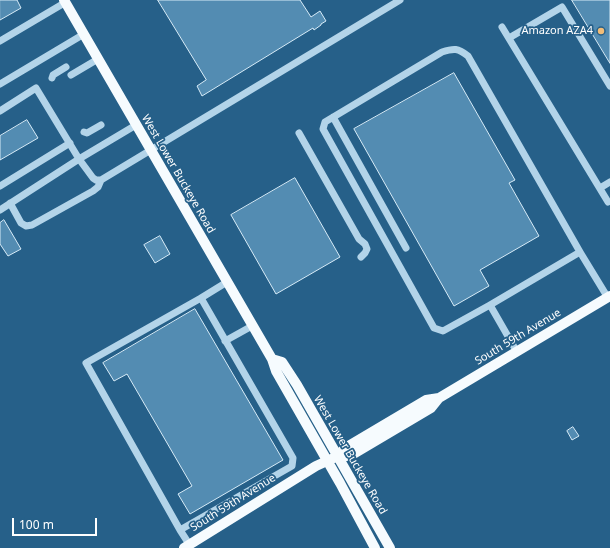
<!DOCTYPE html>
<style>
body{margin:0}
#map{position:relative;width:610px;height:548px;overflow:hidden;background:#266089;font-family:"Noto Sans",sans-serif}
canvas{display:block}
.scale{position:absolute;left:12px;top:518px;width:85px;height:18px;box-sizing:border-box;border:2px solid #fff;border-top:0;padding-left:5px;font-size:12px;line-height:14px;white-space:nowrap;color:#fff;-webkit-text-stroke:3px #266089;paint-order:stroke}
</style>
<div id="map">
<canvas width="610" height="548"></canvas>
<div class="scale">100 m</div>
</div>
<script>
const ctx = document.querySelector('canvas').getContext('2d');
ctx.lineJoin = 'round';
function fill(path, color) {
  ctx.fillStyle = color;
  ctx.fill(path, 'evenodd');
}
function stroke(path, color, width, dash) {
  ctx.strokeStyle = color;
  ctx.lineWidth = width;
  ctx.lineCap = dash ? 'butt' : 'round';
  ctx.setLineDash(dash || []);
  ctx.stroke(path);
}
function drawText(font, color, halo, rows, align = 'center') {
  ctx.font = font + ' "Noto Sans",sans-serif';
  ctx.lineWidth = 3.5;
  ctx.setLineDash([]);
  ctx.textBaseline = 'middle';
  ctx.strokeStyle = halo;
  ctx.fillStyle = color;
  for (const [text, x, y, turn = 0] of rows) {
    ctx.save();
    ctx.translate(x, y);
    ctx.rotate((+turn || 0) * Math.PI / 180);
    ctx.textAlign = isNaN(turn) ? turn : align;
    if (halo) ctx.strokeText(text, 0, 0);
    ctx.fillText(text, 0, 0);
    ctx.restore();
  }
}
const building = new Path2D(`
 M 0,0 L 17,0 L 21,8 L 0,20 Z
 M 158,0 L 300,0 L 311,17 L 320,11 L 326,21 L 321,24 L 321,25 L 314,30 L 313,28 L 202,96 L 197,86 L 206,80 Z
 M 572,0 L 610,0 L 610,63 Z
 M 454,73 L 515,180 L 509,183 L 539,236 L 480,270 L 489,286 L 454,306 L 354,129 Z
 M 27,120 L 38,138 L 0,160 L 0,136 Z
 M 295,178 L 340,257 L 276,294 L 231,215 Z
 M 4,220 L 21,249 L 8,256 L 0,244 L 0,223 Z
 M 160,236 L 170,254 L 155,263 L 144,245 Z
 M 195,309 L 283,460 L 190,514 L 178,494 L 192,486 L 127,374 L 114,381 L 103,363 Z
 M 573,427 L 579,436 L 572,440 L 567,431 Z`);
fill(building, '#538cb2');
stroke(building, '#d7ebf7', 1);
stroke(new Path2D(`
 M 502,27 L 608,202
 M 509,38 L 562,7 L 610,86
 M 0,41 L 66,2
 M 71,75 L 98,59
 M 52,78 L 53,75 L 66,67
 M 0,84 L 84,34
 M 0,111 L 36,88 L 79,159 L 93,178 L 96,180 L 101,180 L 400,0
 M 333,117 L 406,248
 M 84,132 L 87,133 L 101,125
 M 299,133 L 359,239 L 365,244 L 367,249 L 365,253 L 361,257
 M 0,186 L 70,143
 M 600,188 L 610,182
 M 10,203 L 21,223 L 26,226 L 32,225 L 93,191 L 98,187 L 101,180
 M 0,210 L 79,159 L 136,125
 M 490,305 L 443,331 L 434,328 L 323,129 L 325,122 L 442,52 C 454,48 458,48 468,56 L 580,252
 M 225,341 L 252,326
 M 517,352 L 490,305 L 580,252 L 608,298
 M 180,530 L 86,363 L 201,298
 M 189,544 L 180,530 L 292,466 L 293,458 L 201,298 L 227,282`), '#b3d4e9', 7);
stroke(new Path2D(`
 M 64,0 L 272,359 L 276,371 L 340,483 L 375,548
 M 272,359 L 282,362 L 297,385 L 390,548
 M 338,456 L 350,456 L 431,408 L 439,398 L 610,296
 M 184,548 L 316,466 L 338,456 L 345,448 L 426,400 L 439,398`), '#f6fbfe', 10);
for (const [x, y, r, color] of [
 [601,31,4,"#f2bd78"]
]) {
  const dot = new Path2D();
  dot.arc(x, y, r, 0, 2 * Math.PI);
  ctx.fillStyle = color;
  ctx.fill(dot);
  stroke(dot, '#266089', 1.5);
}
drawText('11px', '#fff', '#266089', [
 ["Amazon AZA4",593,31]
], 'right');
drawText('11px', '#fff', '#266089', [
 ["West Lower Buckeye Road",178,174,60],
 ["South 59th Avenue",518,337,-31],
 ["West Lower Buckeye Road",350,455,60],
 ["South 59th Avenue",233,503,-32]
]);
</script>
